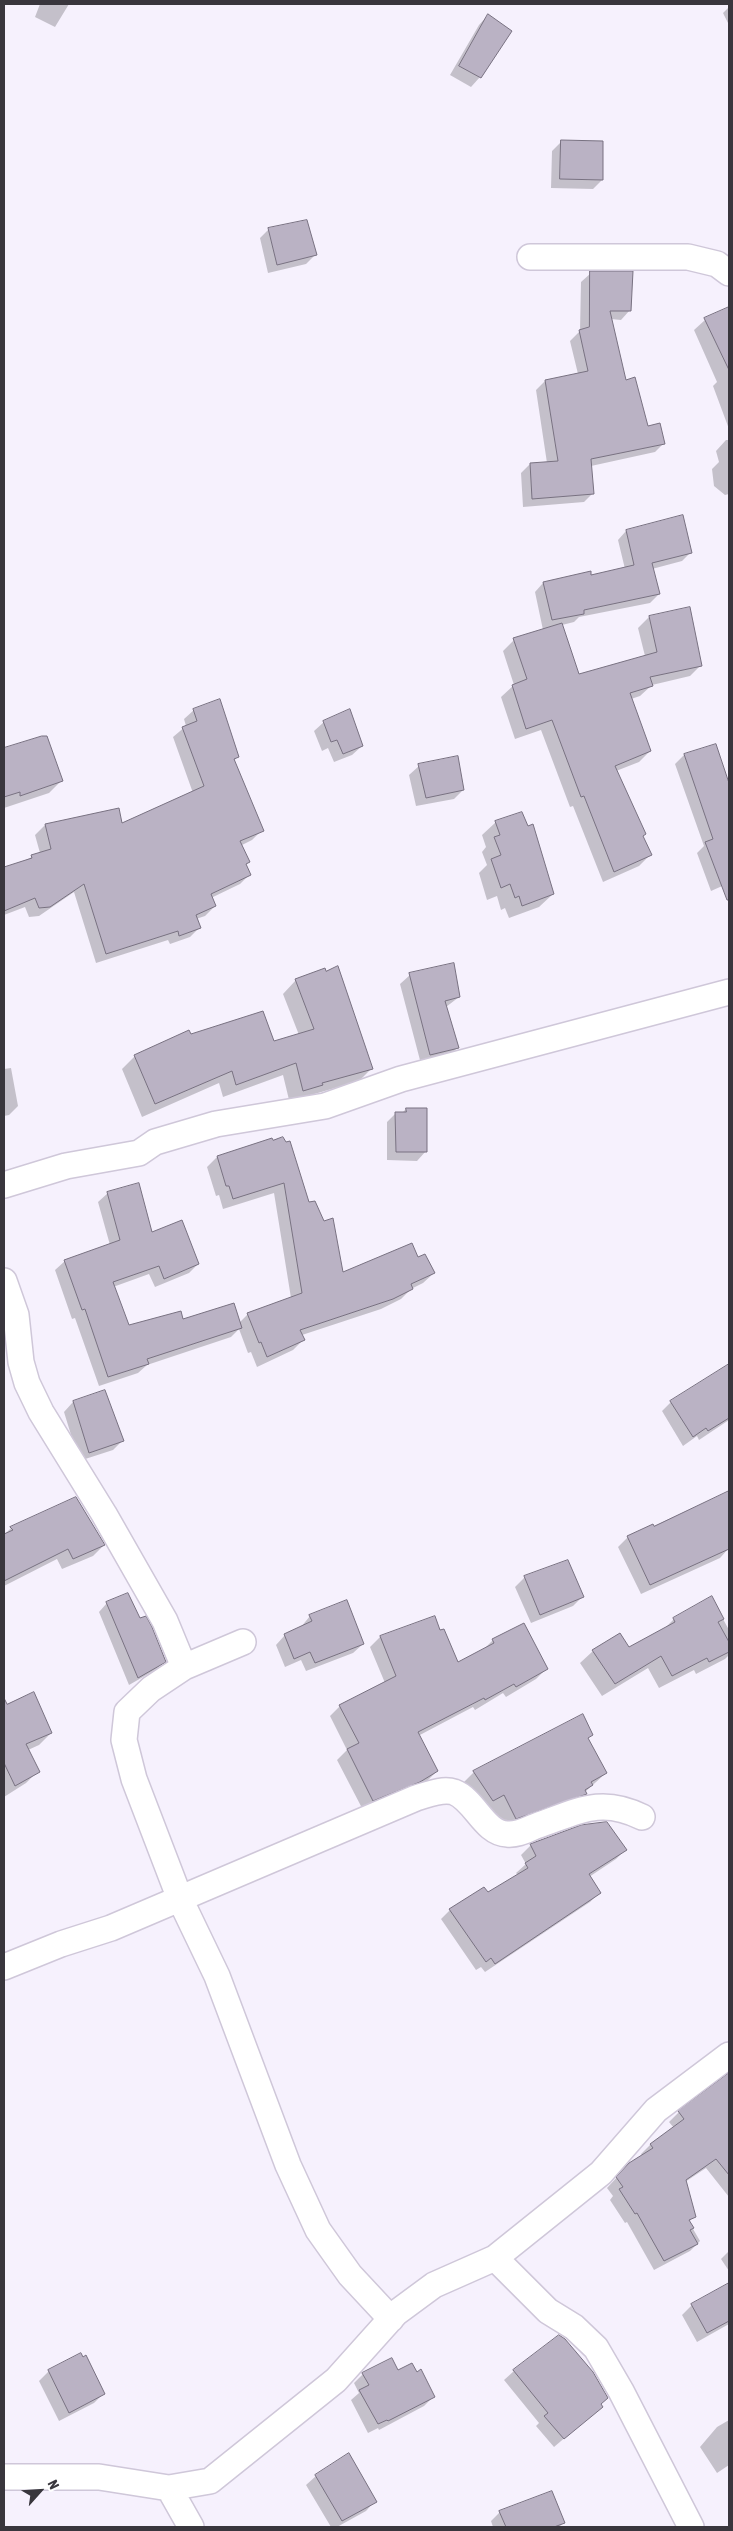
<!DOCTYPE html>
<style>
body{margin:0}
#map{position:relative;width:733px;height:2531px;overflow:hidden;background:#f6f1fd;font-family:"Asap Condensed",sans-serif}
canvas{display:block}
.frame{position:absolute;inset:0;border:5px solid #39363d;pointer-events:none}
.north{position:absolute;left:15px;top:2466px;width:50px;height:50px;-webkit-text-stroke:4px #fff;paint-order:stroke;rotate:64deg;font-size:14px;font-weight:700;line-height:20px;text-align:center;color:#39363d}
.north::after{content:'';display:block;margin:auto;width:18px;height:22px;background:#39363d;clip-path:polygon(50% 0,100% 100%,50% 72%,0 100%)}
</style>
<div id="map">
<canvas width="733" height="2531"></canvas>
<div class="frame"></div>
<div class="north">N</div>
</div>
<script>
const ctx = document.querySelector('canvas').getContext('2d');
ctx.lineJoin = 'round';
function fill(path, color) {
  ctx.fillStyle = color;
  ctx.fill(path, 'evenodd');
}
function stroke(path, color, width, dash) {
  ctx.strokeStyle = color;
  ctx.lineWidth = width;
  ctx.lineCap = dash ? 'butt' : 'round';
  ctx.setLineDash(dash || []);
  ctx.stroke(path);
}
fill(new Path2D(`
 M 40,4 L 69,4 L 55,27 L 35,17 Z
 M 729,7 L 729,25 L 723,13 Z
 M 488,15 L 480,77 L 471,87 L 450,75 L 479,25 Z
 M 562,141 L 602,180 L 593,189 L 551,188 L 552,151 Z
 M 269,229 L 315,255 L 306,264 L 268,273 L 260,238 Z
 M 591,273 L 630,310 L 621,320 L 611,319 L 625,381 L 647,427 L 664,443 L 655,452 L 591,466 L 593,493 L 584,502 L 523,507 L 521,473 L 530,464 L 547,463 L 536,390 L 545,381 L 578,374 L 570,341 L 580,331 L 581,282 Z
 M 729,308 L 729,429 L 713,386 L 717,382 L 694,330 L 705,320 Z
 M 726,440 L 729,440 L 729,494 L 725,495 L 714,486 L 712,469 L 719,462 L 716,451 Z
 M 626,531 L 691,552 L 682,561 L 652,569 L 659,594 L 650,603 L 579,617 L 574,622 L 562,625 L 578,675 L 645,656 L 638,628 L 649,617 L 701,665 L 690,676 L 652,685 L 640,696 L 631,699 L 650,751 L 639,762 L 616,771 L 650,855 L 639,866 L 603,882 L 573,806 L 570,807 L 541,730 L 515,739 L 501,697 L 514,685 L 503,651 L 514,640 L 543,630 L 535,592 L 543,583 L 590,577 L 625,569 L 618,540 Z
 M 194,710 L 237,757 L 234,761 L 262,830 L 252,840 L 240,846 L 248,862 L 245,865 L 250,874 L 240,884 L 211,898 L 215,906 L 205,916 L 196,919 L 200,927 L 190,937 L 170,944 L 168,940 L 96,963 L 74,892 L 39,916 L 29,917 L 25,907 L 4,915 L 4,871 L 40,853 L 35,835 L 45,825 L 121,824 L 193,793 L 173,737 L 186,726 L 184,719 Z
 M 324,722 L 362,746 L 352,755 L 334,762 L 328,748 L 322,751 L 314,731 Z
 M 42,737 L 61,781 L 49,793 L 4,808 L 4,749 Z
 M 715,745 L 729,787 L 729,803 L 724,809 L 729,822 L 729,883 L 711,891 L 697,853 L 704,846 L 675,764 L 684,755 Z
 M 419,766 L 463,790 L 454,799 L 416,806 L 409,775 Z
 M 496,822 L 553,894 L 539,907 L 509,918 L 505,908 L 501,910 L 497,896 L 487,900 L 479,873 L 487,865 L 482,852 L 486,847 L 482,835 Z
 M 410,975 L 459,997 L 446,1007 L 457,1048 L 448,1057 L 421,1064 L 400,984 Z
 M 296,980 L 372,1068 L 359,1081 L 311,1095 L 290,1104 L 283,1075 L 223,1097 L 219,1083 L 142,1117 L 122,1069 L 135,1056 L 190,1036 L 273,1043 L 299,1035 L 283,994 Z
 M 11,1068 L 18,1106 L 9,1115 L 4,1116 L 4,1069 Z
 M 406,1109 L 426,1151 L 417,1161 L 387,1160 L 387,1122 L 396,1113 L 402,1113 Z
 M 271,1140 L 308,1203 L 342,1273 L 418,1259 L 434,1273 L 423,1283 L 411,1289 L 401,1299 L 381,1309 L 302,1335 L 304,1339 L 293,1350 L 257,1367 L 251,1352 L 248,1353 L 239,1329 L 231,1337 L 147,1365 L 138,1373 L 99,1386 L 75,1318 L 72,1319 L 55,1270 L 65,1261 L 110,1245 L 98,1202 L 108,1193 L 151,1234 L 198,1264 L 189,1273 L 155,1287 L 149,1274 L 113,1287 L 128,1327 L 182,1320 L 239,1323 L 248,1314 L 291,1298 L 274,1193 L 223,1209 L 219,1195 L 216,1196 L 207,1167 L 217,1157 Z
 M 722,1370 L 729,1381 L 729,1420 L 699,1440 L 697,1436 L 683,1446 L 662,1411 L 671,1402 Z
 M 105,1392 L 122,1441 L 113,1450 L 79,1461 L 64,1412 L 73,1402 Z
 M 729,1492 L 729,1548 L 720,1558 L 641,1594 L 618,1547 L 628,1537 L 653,1528 Z
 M 11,1528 L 104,1545 L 93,1556 L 62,1569 L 57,1559 L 4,1586 L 4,1535 Z
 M 568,1562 L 582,1597 L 573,1606 L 531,1623 L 515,1587 L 524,1578 Z
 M 711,1597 L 729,1630 L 729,1655 L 725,1659 L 696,1674 L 694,1670 L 659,1688 L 648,1668 L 602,1696 L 580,1663 L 593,1651 L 629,1649 L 662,1631 L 674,1619 Z
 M 347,1602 L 363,1644 L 353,1653 L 306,1671 L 301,1660 L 285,1667 L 276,1645 L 285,1635 L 301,1627 L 310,1616 Z
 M 107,1603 L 139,1620 L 165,1661 L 157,1669 L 129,1685 L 99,1612 Z
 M 439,1632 L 457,1664 L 484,1649 L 493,1640 L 546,1669 L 536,1679 L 506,1697 L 503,1693 L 475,1710 L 473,1707 L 418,1736 L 437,1771 L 427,1781 L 408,1792 L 363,1810 L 337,1760 L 347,1750 L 330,1716 L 340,1706 L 385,1683 L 370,1647 L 380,1637 Z
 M 33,1693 L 51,1733 L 39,1745 L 28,1750 L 38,1771 L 26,1783 L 4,1797 L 4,1707 Z
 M 583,1716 L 592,1734 L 587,1739 L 606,1773 L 585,1792 L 586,1794 L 573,1807 L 503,1831 L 490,1807 L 479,1814 L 461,1785 L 474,1772 Z
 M 581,1826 L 625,1850 L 616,1859 L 589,1877 L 599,1893 L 590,1902 L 485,1972 L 481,1967 L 476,1970 L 441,1919 L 450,1910 L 488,1894 L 518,1875 L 516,1873 L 526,1864 L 521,1855 L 531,1845 Z
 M 729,2074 L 729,2197 L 706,2168 L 685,2182 L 694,2216 L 689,2222 L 700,2241 L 690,2251 L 654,2270 L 627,2222 L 625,2223 L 610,2200 L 613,2196 L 607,2188 L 619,2175 L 642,2156 L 641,2154 L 650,2145 L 674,2128 L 669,2122 L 679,2112 Z
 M 729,2251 L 729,2271 L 721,2259 Z
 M 729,2285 L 729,2324 L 697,2342 L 682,2315 L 692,2305 Z
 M 81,2355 L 103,2394 L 94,2403 L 59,2421 L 39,2381 L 48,2372 Z
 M 514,2371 L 600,2405 L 601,2407 L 554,2447 L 536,2426 L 539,2423 L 504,2380 Z
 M 397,2372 L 433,2397 L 424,2406 L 379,2430 L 378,2428 L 368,2433 L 351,2400 L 359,2393 L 354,2383 L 363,2374 Z
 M 729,2420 L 729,2465 L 717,2473 L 700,2447 L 717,2427 Z
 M 316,2476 L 375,2501 L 366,2511 L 337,2527 L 331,2527 L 306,2485 Z
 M 500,2512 L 563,2523 L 559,2527 L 493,2527 L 491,2521 Z`), '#0003');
const building = new Path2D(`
 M 488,14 L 512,31 L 481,78 L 459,66 Z
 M 561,140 L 603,141 L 603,180 L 560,179 Z
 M 307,220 L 317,255 L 277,265 L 268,228 Z
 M 590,271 L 633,271 L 631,311 L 610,311 L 626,380 L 635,377 L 648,426 L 660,423 L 665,444 L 591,459 L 594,494 L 532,499 L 530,463 L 558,461 L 545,380 L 588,371 L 579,330 L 589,327 Z
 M 729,307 L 729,370 L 704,318 Z
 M 683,515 L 692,553 L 652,563 L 660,594 L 584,610 L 584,614 L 552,620 L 543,582 L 591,571 L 591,575 L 634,565 L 626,530 Z
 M 690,607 L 702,666 L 650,677 L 653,686 L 630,693 L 651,751 L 615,766 L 646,834 L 643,836 L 652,855 L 614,872 L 584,796 L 581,797 L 552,720 L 526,729 L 512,685 L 527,679 L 513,638 L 562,623 L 579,674 L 657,652 L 649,616 Z
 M 220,699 L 239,757 L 234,759 L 264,831 L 240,841 L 250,862 L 246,864 L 251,875 L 211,894 L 216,906 L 196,915 L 201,928 L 179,936 L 178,931 L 106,954 L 84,884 L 50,907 L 39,908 L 35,898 L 4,911 L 4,867 L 32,858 L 31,855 L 51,849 L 45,824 L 119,808 L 122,823 L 204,786 L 182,727 L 197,721 L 193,709 Z
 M 350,709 L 363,746 L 343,754 L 337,740 L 331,742 L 323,721 Z
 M 42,736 L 47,736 L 63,781 L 20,796 L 20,792 L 4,797 L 4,748 Z
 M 716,744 L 729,783 L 729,900 L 727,900 L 705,842 L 713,839 L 684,754 Z
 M 458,756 L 464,790 L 426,798 L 418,764 Z
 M 522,812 L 528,826 L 533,824 L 554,894 L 522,906 L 519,896 L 515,898 L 510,884 L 501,888 L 491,859 L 501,855 L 494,837 L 500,835 L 495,821 Z
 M 454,963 L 460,997 L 445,1001 L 459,1048 L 430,1055 L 409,973 Z
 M 338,966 L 373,1069 L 322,1083 L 323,1085 L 303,1091 L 296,1063 L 236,1085 L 232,1071 L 155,1104 L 134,1055 L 189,1030 L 191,1034 L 263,1011 L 274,1041 L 314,1029 L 295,979 L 325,968 L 326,971 Z
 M 406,1108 L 427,1108 L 427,1152 L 396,1152 L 395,1112 L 406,1112 Z
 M 283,1137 L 286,1142 L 290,1141 L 309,1202 L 315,1201 L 324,1221 L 333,1218 L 343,1272 L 412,1243 L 418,1257 L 425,1254 L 435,1273 L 411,1284 L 413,1289 L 393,1299 L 300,1330 L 305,1340 L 267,1357 L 261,1342 L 259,1343 L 247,1313 L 302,1293 L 284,1183 L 233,1199 L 229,1186 L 226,1186 L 217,1156 L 272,1138 L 273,1140 Z
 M 139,1183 L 152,1232 L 182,1220 L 199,1264 L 164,1279 L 159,1266 L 113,1282 L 129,1325 L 181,1311 L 183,1319 L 234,1303 L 242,1328 L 147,1359 L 149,1364 L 108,1377 L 85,1309 L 82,1310 L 64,1260 L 120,1240 L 107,1192 Z
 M 729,1364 L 729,1418 L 708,1431 L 706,1428 L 693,1437 L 670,1401 Z
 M 105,1390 L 124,1441 L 89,1453 L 73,1401 Z
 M 729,1491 L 729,1549 L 650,1585 L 627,1536 L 653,1524 L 654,1526 Z
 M 76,1497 L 105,1545 L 73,1559 L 68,1549 L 4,1581 L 4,1534 L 13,1530 L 10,1527 Z
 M 568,1560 L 584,1597 L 540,1615 L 524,1576 Z
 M 128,1593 L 140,1618 L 146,1616 L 152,1627 L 166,1662 L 138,1678 L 106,1602 Z
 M 712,1596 L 724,1619 L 718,1622 L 729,1642 L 729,1652 L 709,1662 L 707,1658 L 672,1676 L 661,1656 L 615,1684 L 592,1650 L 620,1633 L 629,1647 L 675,1622 L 673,1618 Z
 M 347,1600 L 364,1644 L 315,1663 L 310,1652 L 294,1659 L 284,1634 L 312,1621 L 309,1615 Z
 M 435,1616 L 440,1630 L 444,1629 L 458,1662 L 494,1643 L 492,1639 L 524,1623 L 548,1669 L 516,1687 L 514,1684 L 485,1700 L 484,1698 L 418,1732 L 438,1771 L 420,1782 L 373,1801 L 347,1749 L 359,1743 L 339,1705 L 396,1676 L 380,1636 Z
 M 34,1692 L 52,1733 L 26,1744 L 40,1772 L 15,1786 L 4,1763 L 4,1698 L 7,1704 Z
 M 583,1714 L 593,1735 L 588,1738 L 607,1773 L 591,1782 L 593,1785 L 585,1790 L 587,1794 L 516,1819 L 504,1795 L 493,1801 L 473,1771 Z
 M 607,1822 L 627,1850 L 589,1874 L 601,1893 L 495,1964 L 491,1958 L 486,1962 L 449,1909 L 484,1887 L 488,1892 L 528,1868 L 525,1863 L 536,1856 L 530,1844 L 581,1825 Z
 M 729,2073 L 729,2175 L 716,2159 L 686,2180 L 696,2217 L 689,2220 L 694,2228 L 690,2230 L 698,2244 L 664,2261 L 637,2213 L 635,2214 L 619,2189 L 623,2187 L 616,2177 L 629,2163 L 653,2148 L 650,2144 L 684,2119 L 678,2111 Z
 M 729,2283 L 729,2321 L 707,2333 L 691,2304 Z
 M 559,2335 L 565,2339 L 593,2372 L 608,2398 L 601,2404 L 603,2407 L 564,2439 L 544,2416 L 548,2413 L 513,2370 Z
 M 81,2353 L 83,2357 L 86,2355 L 105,2394 L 69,2413 L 48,2370 Z
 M 392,2358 L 398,2370 L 412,2363 L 417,2372 L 421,2369 L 435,2397 L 388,2421 L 387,2420 L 378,2424 L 359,2390 L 369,2385 L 362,2373 Z
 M 349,2453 L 377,2502 L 342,2521 L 315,2475 Z
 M 552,2491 L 565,2523 L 554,2527 L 506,2527 L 499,2511 Z`);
fill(building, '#bab2c4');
stroke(building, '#787181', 1);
const minor = new Path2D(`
 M 530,257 L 688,257 L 717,264 L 729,273
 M 4,1185 L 66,1166 L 139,1153 L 155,1142 L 216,1124 L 325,1106 L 401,1079 L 729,992
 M 4,1281 L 16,1315 L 21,1362 L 27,1383 L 41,1412 L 104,1514 L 165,1621 L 184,1667
 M 243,1642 L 184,1667 L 151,1689 L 127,1712 L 124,1740 L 134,1779 L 180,1899 L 217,1976 L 288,2165 L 318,2230 L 350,2275 L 391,2319
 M 4,1967 L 61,1944 L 111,1928 L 416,1798 C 427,1795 442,1788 454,1792 C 475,1800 484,1833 507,1834 C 518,1835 526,1830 536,1826 C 577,1812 600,1796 642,1817
 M 495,2258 L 548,2311 L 574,2327 L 596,2348 L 621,2391 L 691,2527
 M 4,2477 L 99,2477 L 169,2488 L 210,2481 L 336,2380 L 396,2313 L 434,2285 L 495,2258 L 601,2173 L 656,2110 L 729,2055
 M 169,2488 L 191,2527`);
stroke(minor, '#cfc7d9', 28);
stroke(minor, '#fff', 25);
</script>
